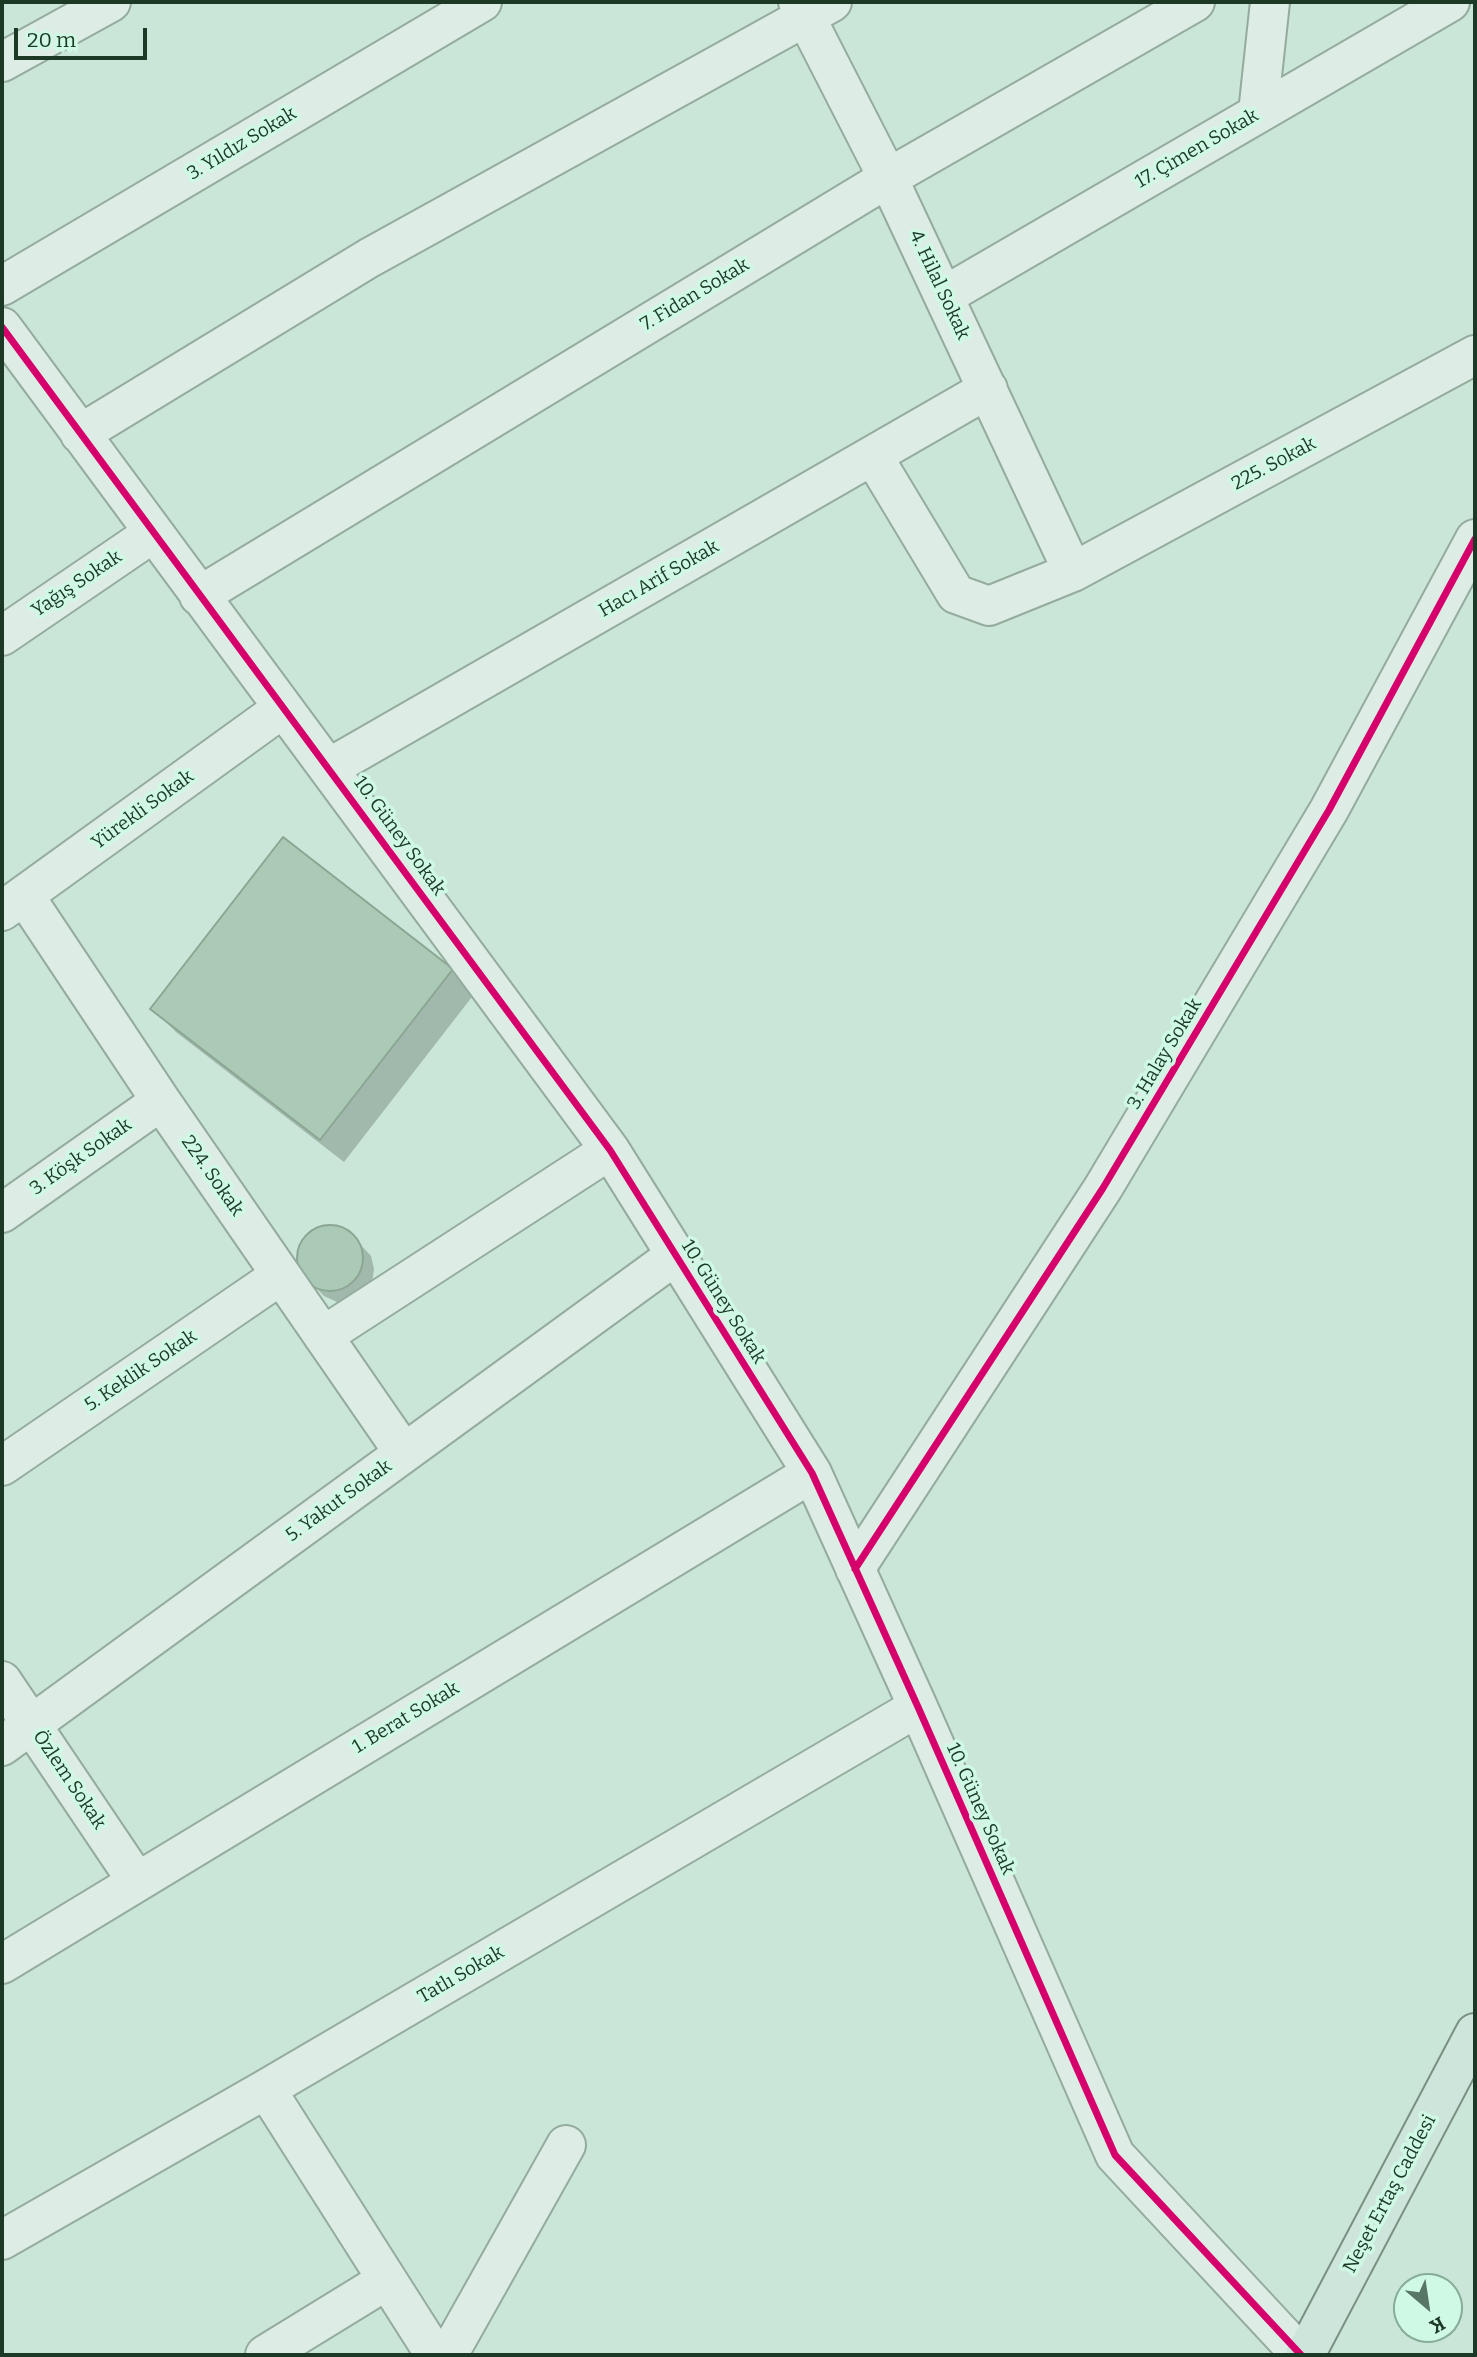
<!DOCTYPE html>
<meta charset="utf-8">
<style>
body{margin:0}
#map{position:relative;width:1477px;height:2357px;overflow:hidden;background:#cae6d8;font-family:Bitter,serif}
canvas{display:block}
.frame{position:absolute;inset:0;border:4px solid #1b3925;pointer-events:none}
.north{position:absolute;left:1393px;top:2273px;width:70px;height:70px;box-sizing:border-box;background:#cff8e5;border:2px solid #87ac98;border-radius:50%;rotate:151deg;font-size:19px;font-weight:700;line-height:28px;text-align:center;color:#1b3925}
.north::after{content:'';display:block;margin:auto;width:24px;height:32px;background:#587664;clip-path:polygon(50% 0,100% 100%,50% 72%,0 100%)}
.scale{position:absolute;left:14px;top:28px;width:133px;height:32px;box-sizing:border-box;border:4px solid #1b3925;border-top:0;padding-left:9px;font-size:21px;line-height:24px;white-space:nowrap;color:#1b3925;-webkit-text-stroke:5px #cff8e5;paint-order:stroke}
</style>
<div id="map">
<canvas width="1477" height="2357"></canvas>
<div class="frame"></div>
<div class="north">K</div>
<div class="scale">20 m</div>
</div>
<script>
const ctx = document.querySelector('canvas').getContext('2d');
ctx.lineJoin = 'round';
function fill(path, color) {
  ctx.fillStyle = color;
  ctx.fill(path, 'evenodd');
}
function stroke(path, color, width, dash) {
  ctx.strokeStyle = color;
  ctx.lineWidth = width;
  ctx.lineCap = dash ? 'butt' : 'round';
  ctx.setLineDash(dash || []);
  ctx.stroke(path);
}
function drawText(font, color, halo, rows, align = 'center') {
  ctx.font = font + ' Bitter,serif';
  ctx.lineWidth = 7;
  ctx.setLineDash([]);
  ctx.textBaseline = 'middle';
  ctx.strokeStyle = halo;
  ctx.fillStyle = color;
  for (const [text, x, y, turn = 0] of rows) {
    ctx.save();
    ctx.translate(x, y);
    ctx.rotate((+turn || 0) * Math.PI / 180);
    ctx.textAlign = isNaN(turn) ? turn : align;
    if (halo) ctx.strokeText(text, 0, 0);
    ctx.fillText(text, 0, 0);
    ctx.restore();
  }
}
fill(new Path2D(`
 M 452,970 L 475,993 L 344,1162 L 176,1032 L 153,1009 Z
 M 321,1227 L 335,1227 L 349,1232 L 371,1256 L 374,1269 L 372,1283 L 352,1301 L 337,1302 L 324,1296 L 302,1273 L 298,1259 L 301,1246 L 309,1234 Z`), '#0003');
const building = new Path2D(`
 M 283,837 L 453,969 L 320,1140 L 150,1009 Z
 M297 1258a33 33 0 1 1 66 0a33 33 0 1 1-66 0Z`);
fill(building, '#abcab5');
stroke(building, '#8aa693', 2);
const minor = new Path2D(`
 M 798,2 L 888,178 L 1073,572
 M 2,62 L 111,2
 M 1258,113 L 1270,2
 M 2,286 L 482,2
 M 944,296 L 1450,2
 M 2,327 L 610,1150 L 812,1473 L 918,1707 L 1115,2155 L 1301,2355
 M 80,434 L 369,258 L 832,2
 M 873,456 L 956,594 L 989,606 L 1073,572 L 1475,355
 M 199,596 L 888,178 L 1195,2
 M 2,636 L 153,533
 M 329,768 L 988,389
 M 24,895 L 161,1101 L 404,1453
 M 2,911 L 283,708
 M 2,1213 L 161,1101
 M 323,1336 L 610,1150
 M 2,1466 L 281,1275
 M 855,1569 L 1103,1188 L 1329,810 L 1475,539
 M 2,1681 L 136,1880
 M 2,1746 L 676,1255
 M 2,1964 L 812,1473
 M 266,2089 L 435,2355
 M 2,2240 L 266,2089 L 918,1707
 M 265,2355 L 387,2280
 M 448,2355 L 566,2145`);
const major = new Path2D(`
 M 1305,2355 L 1475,2033`);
stroke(minor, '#94ab9e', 42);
stroke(major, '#7b9083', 42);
stroke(minor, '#ddede5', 38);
stroke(major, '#cde5da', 38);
stroke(new Path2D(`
 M 2,327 L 610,1150 L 812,1473 L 918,1707 L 1115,2155 L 1301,2355
 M 855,1569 L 1103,1188 L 1329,810 L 1475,539`), '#d6006c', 7);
drawText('19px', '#1b3925', '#cff8e5', [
 ["3. Yıldız Sokak",242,144,-31],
 ["17. Çimen Sokak",1197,149,-30],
 ["4. Hilal Sokak",939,285,65],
 ["7. Fidan Sokak",695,295,-31],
 ["225. Sokak",1274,464,-28],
 ["Hacı Arif Sokak",659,579,-30],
 ["Yağış Sokak",77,584,-34],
 ["Yürekli Sokak",143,810,-36],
 ["10. Güney Sokak",399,836,54],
 ["3. Halay Sokak",1165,1054,-59],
 ["3. Köşk Sokak",81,1157,-35],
 ["224. Sokak",212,1176,55],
 ["10. Güney Sokak",723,1302,58],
 ["5. Keklik Sokak",141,1371,-34],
 ["5. Yakut Sokak",339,1501,-36],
 ["1. Berat Sokak",406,1718,-31],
 ["Özlem Sokak",69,1780,56],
 ["10. Güney Sokak",980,1809,66],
 ["Tatlı Sokak",461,1975,-30],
 ["Neşet Ertaş Caddesi",1390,2194,-62]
]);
</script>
